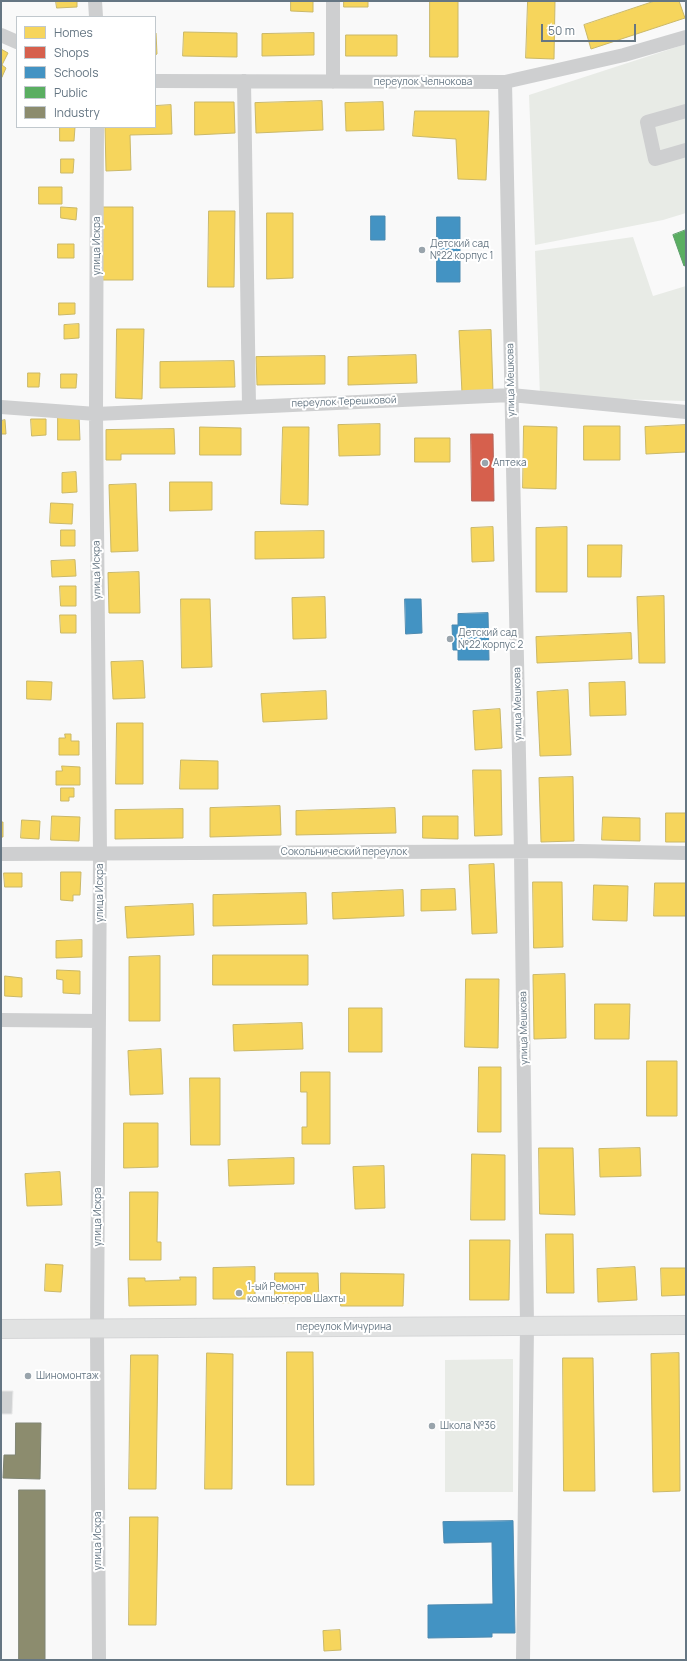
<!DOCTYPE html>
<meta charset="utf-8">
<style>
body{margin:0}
#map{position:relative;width:687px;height:1661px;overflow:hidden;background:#f9f9f9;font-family:Manrope,sans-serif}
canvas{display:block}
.frame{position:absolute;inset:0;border:2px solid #657683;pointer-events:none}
.legend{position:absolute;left:16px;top:16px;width:140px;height:112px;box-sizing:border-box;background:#fff;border:1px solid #c1c8cd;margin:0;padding:5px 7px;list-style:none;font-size:12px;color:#657683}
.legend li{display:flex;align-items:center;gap:8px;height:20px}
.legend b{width:20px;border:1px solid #c1c8cd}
.scale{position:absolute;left:541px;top:24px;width:95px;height:18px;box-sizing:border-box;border:2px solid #657683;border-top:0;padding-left:5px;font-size:12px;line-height:14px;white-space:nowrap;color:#657683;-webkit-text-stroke:3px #fff;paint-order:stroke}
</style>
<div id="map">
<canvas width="687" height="1661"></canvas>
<div class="frame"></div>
<ul class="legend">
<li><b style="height:11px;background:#f6d55c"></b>Homes</li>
<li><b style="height:11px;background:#d6604d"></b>Shops</li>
<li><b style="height:11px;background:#4393c3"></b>Schools</li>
<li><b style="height:11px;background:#5aae61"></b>Public</li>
<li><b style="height:11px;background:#8c8c6e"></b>Industry</li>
</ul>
<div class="scale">50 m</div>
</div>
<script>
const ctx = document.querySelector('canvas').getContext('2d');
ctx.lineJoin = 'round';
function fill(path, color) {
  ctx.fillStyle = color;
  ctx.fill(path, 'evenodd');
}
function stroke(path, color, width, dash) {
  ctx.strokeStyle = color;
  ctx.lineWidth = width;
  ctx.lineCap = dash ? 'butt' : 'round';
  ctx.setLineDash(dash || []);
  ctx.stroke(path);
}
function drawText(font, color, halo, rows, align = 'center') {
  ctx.font = font + ' Manrope,sans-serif';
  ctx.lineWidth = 4;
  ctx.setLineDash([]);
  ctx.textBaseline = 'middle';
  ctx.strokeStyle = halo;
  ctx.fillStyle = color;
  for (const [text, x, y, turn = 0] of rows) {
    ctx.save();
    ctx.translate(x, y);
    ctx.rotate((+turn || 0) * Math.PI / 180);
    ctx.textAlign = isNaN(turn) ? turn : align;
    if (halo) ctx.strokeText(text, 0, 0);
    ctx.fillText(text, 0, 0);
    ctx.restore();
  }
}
fill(new Path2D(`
 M 686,44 L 686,213 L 663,220 L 535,245 L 529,95 Z
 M 633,237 L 653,296 L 686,286 L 686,401 L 540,397 L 535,251 Z
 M 513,1359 L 513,1492 L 445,1492 L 445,1360 Z`), '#e8ebe6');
const homes = new Path2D(`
 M 56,1 L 77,1 L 77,7 L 57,8 Z
 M 291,1 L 313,1 L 313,12 L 291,11 Z
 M 344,1 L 368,1 L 368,7 L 344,7 Z
 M 430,1 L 458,1 L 458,57 L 430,57 Z
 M 528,1 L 555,1 L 554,59 L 526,58 Z
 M 655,1 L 679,1 L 685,18 L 591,49 L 584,25 Z
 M 184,32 L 237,33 L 237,57 L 183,56 Z
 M 155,33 L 156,33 L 157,54 L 155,55 Z
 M 314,33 L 314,55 L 262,56 L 262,34 Z
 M 346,35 L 397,35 L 397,56 L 346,56 Z
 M 1,49 L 8,53 L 2,65 L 6,68 L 2,77 Z
 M 322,101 L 323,130 L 256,133 L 255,103 Z
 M 195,102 L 234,102 L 235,133 L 195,135 Z
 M 383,102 L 384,130 L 346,131 L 345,103 Z
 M 171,105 L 172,134 L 130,135 L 131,170 L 106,171 L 105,127 L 155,127 L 155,106 Z
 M 415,111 L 489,111 L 486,180 L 458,179 L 456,139 L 413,136 Z
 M 60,127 L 75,127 L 74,141 L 60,141 Z
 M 61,159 L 74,159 L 73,173 L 61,173 Z
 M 39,187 L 62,187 L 62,204 L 39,204 Z
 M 61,207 L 77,208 L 76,220 L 61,218 Z
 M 103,207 L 133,207 L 133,280 L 103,280 Z
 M 209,211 L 235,211 L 234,287 L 208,287 Z
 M 267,213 L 293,213 L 293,278 L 267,279 Z
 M 58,244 L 74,244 L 74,258 L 58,258 Z
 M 59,303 L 75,303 L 75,314 L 59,315 Z
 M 79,324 L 79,338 L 64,339 L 64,325 Z
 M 117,329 L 144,329 L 142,399 L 116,398 Z
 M 491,330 L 493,392 L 462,393 L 459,331 Z
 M 416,355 L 417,383 L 348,385 L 348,357 Z
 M 325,356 L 325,384 L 257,385 L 256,357 Z
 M 234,361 L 235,387 L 160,388 L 160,362 Z
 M 28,373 L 40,373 L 39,387 L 28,387 Z
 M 61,374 L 77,374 L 76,388 L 61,388 Z
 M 58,416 L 79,416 L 80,440 L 58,440 Z
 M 31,419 L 46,419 L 46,435 L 32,436 Z
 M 5,420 L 6,434 L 1,434 L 1,421 Z
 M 380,424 L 380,455 L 339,456 L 338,425 Z
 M 686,425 L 686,452 L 646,454 L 645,427 Z
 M 524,426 L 557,427 L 556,489 L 523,488 Z
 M 584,426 L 620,426 L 620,460 L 584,460 Z
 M 200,427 L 241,428 L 241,455 L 200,455 Z
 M 283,427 L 309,427 L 308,505 L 281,504 Z
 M 174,429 L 175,454 L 121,454 L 121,460 L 106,460 L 106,430 Z
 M 415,438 L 450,438 L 450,462 L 415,462 Z
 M 76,472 L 77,492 L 62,493 L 62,473 Z
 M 170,482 L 212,482 L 212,510 L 170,511 Z
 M 136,484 L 138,551 L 111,552 L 109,485 Z
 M 51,503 L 73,504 L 72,524 L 50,523 Z
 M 493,527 L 494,561 L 472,562 L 471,528 Z
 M 567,527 L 567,592 L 536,592 L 536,528 Z
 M 61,530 L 75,530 L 75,546 L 61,546 Z
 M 324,531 L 324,558 L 255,559 L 255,532 Z
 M 588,545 L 622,545 L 621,577 L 588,577 Z
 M 75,560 L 76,576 L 52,577 L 51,561 Z
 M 139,572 L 140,613 L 109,613 L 108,573 Z
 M 60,586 L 76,586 L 76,606 L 61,606 Z
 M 664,596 L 665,663 L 639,663 L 637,597 Z
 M 325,597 L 326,638 L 293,639 L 292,598 Z
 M 181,599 L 210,599 L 212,667 L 182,668 Z
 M 60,615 L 76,615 L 76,633 L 61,633 Z
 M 631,633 L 632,659 L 537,663 L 536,637 Z
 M 143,661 L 145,698 L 113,699 L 111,662 Z
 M 27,681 L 52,682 L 51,700 L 27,699 Z
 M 625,682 L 626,715 L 590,716 L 589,683 Z
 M 568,690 L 571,755 L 540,756 L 537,692 Z
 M 326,691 L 327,719 L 263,722 L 261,694 Z
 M 500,709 L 502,748 L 475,750 L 473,711 Z
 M 117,723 L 143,723 L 143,784 L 116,784 Z
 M 65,734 L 71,734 L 71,741 L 79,741 L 79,755 L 59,755 L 59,738 L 65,738 Z
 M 181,760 L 218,761 L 218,789 L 180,789 Z
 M 62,766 L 80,767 L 80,785 L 56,785 L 56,771 L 62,771 Z
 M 473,770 L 501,770 L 502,835 L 475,836 Z
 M 573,777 L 574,841 L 541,842 L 539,778 Z
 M 61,788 L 74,788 L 74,797 L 69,797 L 69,801 L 61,801 Z
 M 280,806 L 281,835 L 210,837 L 210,808 Z
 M 395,808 L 396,833 L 296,835 L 296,811 Z
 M 183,809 L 183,838 L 115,839 L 115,810 Z
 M 666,813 L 686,813 L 686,842 L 666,842 Z
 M 52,816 L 80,817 L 79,841 L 51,840 Z
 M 423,816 L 458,816 L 458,839 L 423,838 Z
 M 603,817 L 640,818 L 640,841 L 602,840 Z
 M 22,820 L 40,821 L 39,839 L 21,838 Z
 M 1,822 L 3,822 L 3,837 L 1,837 Z
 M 494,864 L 497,933 L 472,934 L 469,865 Z
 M 61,872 L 81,872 L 80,895 L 73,895 L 73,901 L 61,900 Z
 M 4,873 L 22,873 L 22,887 L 5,887 Z
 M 533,882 L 562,882 L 563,947 L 534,948 Z
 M 655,883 L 686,883 L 686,916 L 654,916 Z
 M 594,885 L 628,886 L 627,921 L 593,920 Z
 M 455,889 L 456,910 L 421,911 L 421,890 Z
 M 403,890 L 404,916 L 333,919 L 332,893 Z
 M 306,893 L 307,924 L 213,926 L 213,895 Z
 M 193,904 L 194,935 L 127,938 L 125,907 Z
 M 82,940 L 82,957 L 56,958 L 56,941 Z
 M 213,955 L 308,955 L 308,985 L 213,985 Z
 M 160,956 L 160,1021 L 129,1021 L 129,957 Z
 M 57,970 L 80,971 L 80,994 L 63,993 L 63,980 L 57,979 Z
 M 565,974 L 566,1038 L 534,1039 L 533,975 Z
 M 5,976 L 22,978 L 22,997 L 5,996 Z
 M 466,979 L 499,979 L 498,1048 L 465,1047 Z
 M 595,1004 L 630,1004 L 629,1039 L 595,1039 Z
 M 349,1008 L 382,1008 L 382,1052 L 349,1052 Z
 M 302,1023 L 303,1049 L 234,1051 L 233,1025 Z
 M 161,1049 L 163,1094 L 130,1095 L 128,1051 Z
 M 647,1061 L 677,1061 L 677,1116 L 647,1116 Z
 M 479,1067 L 501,1067 L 501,1132 L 478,1132 Z
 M 301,1072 L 330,1072 L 330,1144 L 302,1144 L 302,1127 L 307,1127 L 307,1092 L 301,1092 Z
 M 190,1078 L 220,1078 L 220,1145 L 191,1145 Z
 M 124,1123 L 158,1123 L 158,1167 L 124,1168 Z
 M 539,1148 L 573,1148 L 575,1215 L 540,1214 Z
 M 640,1148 L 641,1176 L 600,1177 L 599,1149 Z
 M 472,1154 L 505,1155 L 505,1220 L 471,1220 Z
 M 294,1158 L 294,1184 L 229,1186 L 228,1160 Z
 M 384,1166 L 385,1208 L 355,1209 L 353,1167 Z
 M 60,1172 L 62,1205 L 27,1206 L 25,1174 Z
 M 130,1192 L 158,1192 L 157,1242 L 161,1242 L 161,1260 L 130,1260 Z
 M 546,1234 L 573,1234 L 574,1293 L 547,1293 Z
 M 470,1240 L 510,1240 L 509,1300 L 470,1300 Z
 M 46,1264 L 63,1265 L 61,1292 L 45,1291 Z
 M 255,1267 L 255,1299 L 213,1299 L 213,1268 Z
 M 635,1267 L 637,1300 L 598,1302 L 597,1269 Z
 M 661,1268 L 686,1268 L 686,1295 L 662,1296 Z
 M 275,1273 L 318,1273 L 319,1302 L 275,1303 Z
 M 341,1273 L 404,1274 L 403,1306 L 341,1306 Z
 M 180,1277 L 196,1277 L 196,1305 L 129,1306 L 128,1278 L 145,1278 L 145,1281 L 180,1280 Z
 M 287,1352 L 313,1352 L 314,1485 L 287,1485 Z
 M 207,1353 L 233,1354 L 232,1489 L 205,1489 Z
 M 679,1353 L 680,1491 L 653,1492 L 651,1354 Z
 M 131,1355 L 158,1355 L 156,1489 L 129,1489 Z
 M 563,1358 L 593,1358 L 595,1491 L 564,1491 Z
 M 130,1517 L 158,1517 L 156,1625 L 129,1625 Z
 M 340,1630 L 341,1650 L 324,1651 L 323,1631 Z`);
fill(homes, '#f6d55c');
stroke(homes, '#cab868', 1);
const shops = new Path2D(`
 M 471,434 L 493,434 L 494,501 L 472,501 Z`);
fill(shops, '#d6604d');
stroke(shops, '#b4675d', 1);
const schools = new Path2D(`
 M 371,216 L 385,216 L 385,240 L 371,240 Z
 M 437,217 L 460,217 L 460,282 L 437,282 Z
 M 405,599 L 421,599 L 422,633 L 406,634 Z
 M 488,613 L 489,660 L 458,660 L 458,650 L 453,650 L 452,625 L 458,625 L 458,614 Z
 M 513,1521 L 515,1633 L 492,1633 L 492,1637 L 428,1638 L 428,1605 L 493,1604 L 492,1542 L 444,1543 L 443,1522 Z`);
fill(schools, '#4393c3');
stroke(schools, '#4d8ab0', 1);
const public = new Path2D(`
 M 686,230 L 686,265 L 684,266 L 673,235 Z`);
fill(public, '#5aae61');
stroke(public, '#5d9d6b', 1);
const industry = new Path2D(`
 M 16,1423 L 41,1423 L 40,1479 L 3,1478 L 4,1455 L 15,1455 Z
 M 19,1490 L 45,1490 L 45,1660 L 19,1660 Z`);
fill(industry, '#8c8c6e');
stroke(industry, '#808574', 1);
const building = new Path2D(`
 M 1,1391 L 13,1391 L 12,1414 L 1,1414 Z`);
fill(building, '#d0d2d3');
stroke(building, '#e8e8e8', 1);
const major = new Path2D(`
 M 1,1329 L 686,1325`);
stroke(major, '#d5d6d7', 20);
stroke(new Path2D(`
 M 95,1 L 96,17
 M 1,35 L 17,42
 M 155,81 L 505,82 L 624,55 L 686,37
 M 244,81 L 249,406
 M 333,82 L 333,1
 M 505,82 L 521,852 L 527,1326 L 523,1660
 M 686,111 L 647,122 L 655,159 L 686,150
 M 97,127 L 96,414 L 100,854 L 97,1329 L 99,1660
 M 1,407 L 96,414 L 511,395 L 686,412
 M 1,854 L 578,851 L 686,853
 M 1,1020 L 99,1021`), '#cecfd0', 14);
stroke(major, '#e1e2e2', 18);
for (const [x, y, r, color] of [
 [422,250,4,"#99a4ac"],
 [485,463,4,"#99a4ac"],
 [450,639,4,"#99a4ac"],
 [239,1293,4,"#99a4ac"],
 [28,1376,4,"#99a4ac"],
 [432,1426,4,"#99a4ac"]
]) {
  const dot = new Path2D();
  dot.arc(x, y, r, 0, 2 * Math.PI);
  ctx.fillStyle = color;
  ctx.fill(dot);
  stroke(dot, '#fff', 1.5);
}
drawText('10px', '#657683', '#fff', [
 ["переулок Челнокова",423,82],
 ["улица Искра",97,246,-90],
 ["улица Мешкова",511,380,-91],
 ["переулок Терешковой",344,402,-2],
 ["улица Искра",97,570,-91],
 ["улица Мешкова",518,704,-91],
 ["Сокольнический переулок",344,852],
 ["улица Искра",100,893,-90],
 ["улица Мешкова",524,1028,-91],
 ["улица Искра",98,1217,-90],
 ["переулок Мичурина",344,1327],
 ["улица Искра",98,1541,-90]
]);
drawText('10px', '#657683', '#fff', [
 ["Детский сад",430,244],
 ["№22 корпус 1",430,256],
 ["Аптека",493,463],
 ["Детский сад",458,633],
 ["№22 корпус 2",458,645],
 ["1-ый Ремонт",247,1287],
 ["компьютеров Шахты",247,1299],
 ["Шиномонтаж",36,1376],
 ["Школа №36",440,1426]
], 'left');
</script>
